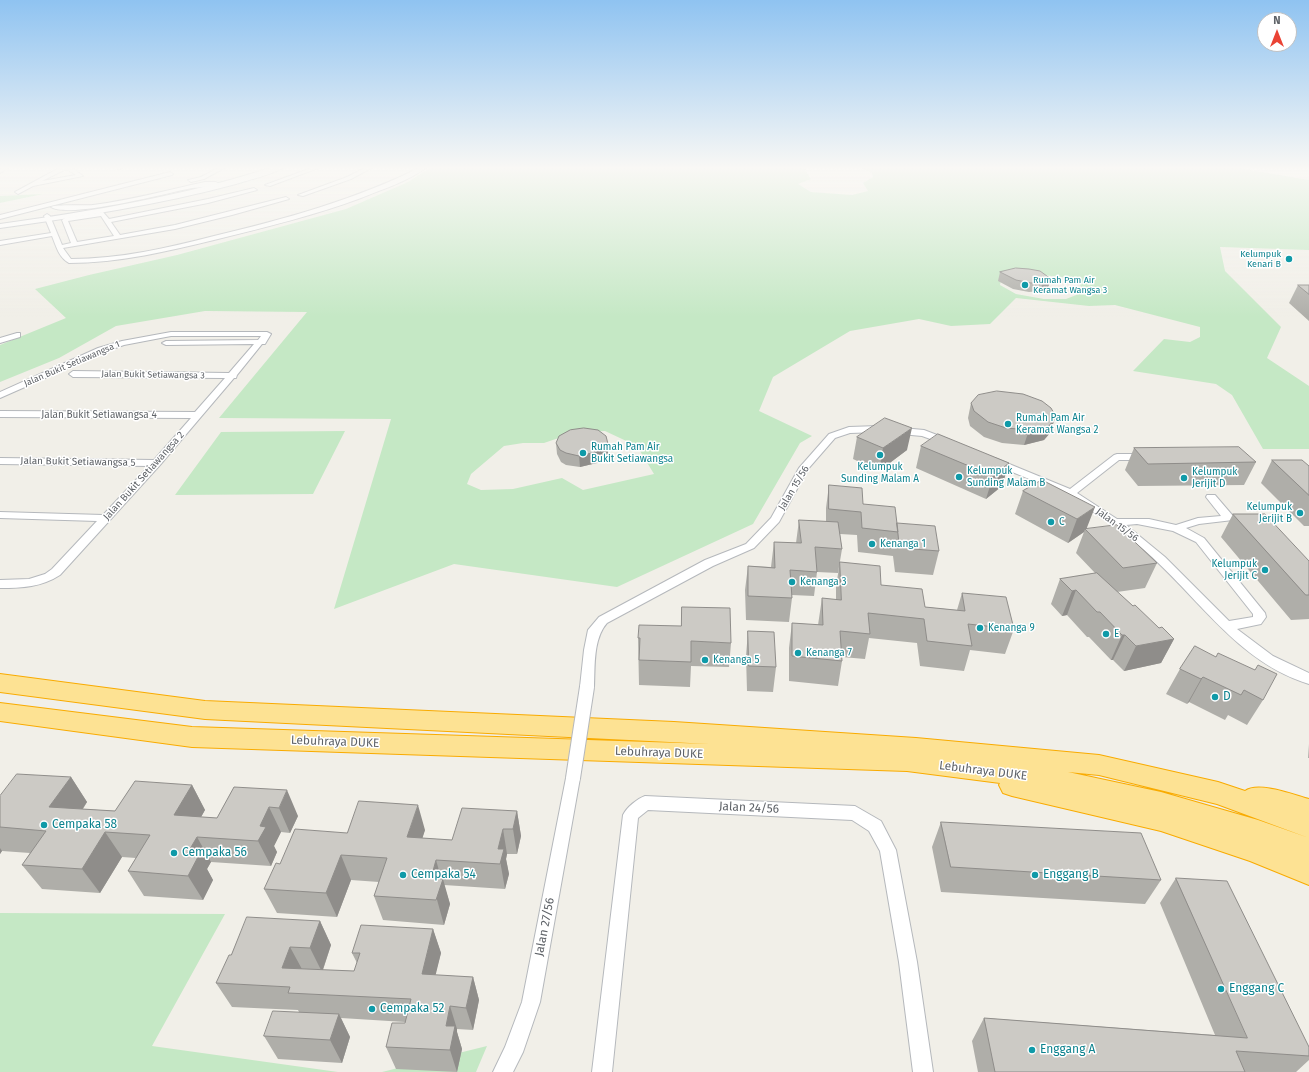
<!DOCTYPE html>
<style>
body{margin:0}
#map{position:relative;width:1309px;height:1072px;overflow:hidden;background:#f1efe8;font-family:"Fira Sans",sans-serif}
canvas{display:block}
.north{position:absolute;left:1257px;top:12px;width:40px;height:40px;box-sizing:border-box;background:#fff;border:1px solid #bfc1c3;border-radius:50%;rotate:0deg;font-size:11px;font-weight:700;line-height:16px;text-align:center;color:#5f6368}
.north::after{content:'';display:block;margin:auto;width:14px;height:18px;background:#ea4335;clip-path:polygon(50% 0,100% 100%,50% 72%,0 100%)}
</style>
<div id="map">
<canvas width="1309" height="1072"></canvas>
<div class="north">N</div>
</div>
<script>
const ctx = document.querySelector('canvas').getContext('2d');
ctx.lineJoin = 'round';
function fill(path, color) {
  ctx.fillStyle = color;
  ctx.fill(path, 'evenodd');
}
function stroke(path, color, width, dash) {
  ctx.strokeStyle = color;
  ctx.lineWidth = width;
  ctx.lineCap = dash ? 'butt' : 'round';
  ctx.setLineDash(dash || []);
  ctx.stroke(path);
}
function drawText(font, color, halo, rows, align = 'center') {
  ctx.font = font + ' "Fira Sans",sans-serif';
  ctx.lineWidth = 3;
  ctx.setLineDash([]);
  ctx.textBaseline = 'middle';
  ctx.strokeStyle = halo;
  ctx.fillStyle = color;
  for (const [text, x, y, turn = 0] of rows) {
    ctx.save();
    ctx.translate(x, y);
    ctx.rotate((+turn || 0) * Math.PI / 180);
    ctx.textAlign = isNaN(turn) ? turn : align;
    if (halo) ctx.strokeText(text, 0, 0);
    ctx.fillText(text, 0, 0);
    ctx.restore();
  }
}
fill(new Path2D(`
 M 431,167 L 819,167 L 804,168 L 811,179 L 798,184 L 811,192 L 852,195 L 868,191 L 863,183 L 873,177 L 872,173 L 861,168 L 846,167 L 1243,167 L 1244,169 L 1309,180 L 1309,250 L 1220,247 L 1225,271 L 1281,327 L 1267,358 L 1309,386 L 1309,449 L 1263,449 L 1232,395 L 1216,384 L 1133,371 L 1164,339 L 1190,342 L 1200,337 L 1200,327 L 1115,305 L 1089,306 L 1016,298 L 990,324 L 951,326 L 919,319 L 850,331 L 773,377 L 759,411 L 812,436 L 800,443 L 753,524 L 617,587 L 454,564 L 334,609 L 391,419 L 219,418 L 307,312 L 205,311 L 116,326 L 59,358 L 0,382 L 0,345 L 66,318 L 35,289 L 89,275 L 177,255 L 346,209 L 408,182 ZM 1025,273 L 1069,278 L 1079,283 L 1084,292 L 1066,299 L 1044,299 L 1016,294 L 1000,285 L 1002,275 ZM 605,431 L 637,446 L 654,474 L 583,490 L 562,478 L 513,489 L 481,490 L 467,484 L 471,474 L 504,446 L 523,443 L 544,443 L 576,432 Z
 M 43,194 L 0,203 L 0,196 Z
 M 345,431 L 313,494 L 175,495 L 221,432 Z
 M 0,913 L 225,914 L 152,1046 L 338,1072 L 0,1072 Z
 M 487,1046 L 476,1072 L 382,1072 Z`), '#c5e8c5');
const street = new Path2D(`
 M 4,167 L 10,167 L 0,173 L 0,169 Z
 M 61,167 L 71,167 L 83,176 L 33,186 L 18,194 L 15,192 ZM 64,170 L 68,170 L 76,175 L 42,181 Z
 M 117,167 L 123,167 L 119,170 Z
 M 220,167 L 226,167 L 204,179 L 191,182 L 188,180 L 201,177 Z
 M 314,167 L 321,167 L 270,186 L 265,185 Z
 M 367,167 L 373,167 L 351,179 L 303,196 L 298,195 L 347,177 Z
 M 421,167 L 427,167 C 409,181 383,189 361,198 C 315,215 267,227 218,239 C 169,251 120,263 69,263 C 59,258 56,246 52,236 L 0,245 L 0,241 L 51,233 L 44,216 L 47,214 L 50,216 L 62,245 L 71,243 L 62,220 L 65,218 L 103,212 L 109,219 L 208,199 L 254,188 L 257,190 L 208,203 L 111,222 L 120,235 L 175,225 L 286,197 L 289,199 L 232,215 L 175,229 L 63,248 L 71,259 C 120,259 167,248 214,236 C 285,219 355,200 421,167 ZM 101,216 L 114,236 L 77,242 L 68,221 Z
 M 170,172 L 173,174 L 172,175 L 0,219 L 0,215 Z
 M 205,182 L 216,182 L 219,184 C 214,187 199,187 192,188 C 167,193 70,219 51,207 C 56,204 85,206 93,205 C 131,200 168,190 205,182 Z
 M 171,332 L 267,332 L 271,334 L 265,344 L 262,344 L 237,375 L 236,378 L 234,378 L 160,465 L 60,575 C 42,587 22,588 0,588 L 0,580 L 29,579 L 45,574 L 52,569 L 97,521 L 0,518 L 0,512 L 103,515 L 149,466 L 0,464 L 0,458 L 154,460 L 191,418 L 0,417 L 0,411 L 195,412 L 225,378 L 73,377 L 69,374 L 73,371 L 229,373 L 254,344 L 166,345 L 162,343 L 166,341 L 258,340 L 261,336 L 171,336 L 124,345 L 104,352 L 0,398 L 0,392 L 98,348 L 122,341 Z
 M 17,333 L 20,333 L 20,337 L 0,343 L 0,338 Z
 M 879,426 L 924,430 L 950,440 L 952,442 L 947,445 L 922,436 L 879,432 L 850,433 L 835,438 L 808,469 L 779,522 L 754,548 L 713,566 L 607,623 C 593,639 595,666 594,687 L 592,691 L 587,692 L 582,691 L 580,687 L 584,650 L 588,630 L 599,617 L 705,560 L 746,544 L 771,518 L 799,468 L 829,434 L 849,427 Z
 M 1117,454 L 1145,454 L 1150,457 L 1145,460 L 1119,460 L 1077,493 L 1117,519 L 1149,519 L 1176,525 L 1198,518 L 1221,516 L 1206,497 L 1207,495 L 1215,495 L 1233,516 L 1234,518 L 1233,520 L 1199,524 L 1186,528 L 1204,538 L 1265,613 L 1266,617 L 1261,624 L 1237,629 L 1273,656 L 1309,673 L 1309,684 C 1237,662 1198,596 1143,549 C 1118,528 1092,509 1063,494 C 1040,482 1015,474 991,463 L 989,461 L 994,458 L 997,459 L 1070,489 L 1114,455 ZM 1137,524 L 1173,531 L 1196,542 L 1253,614 L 1253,617 L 1229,621 L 1165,557 L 1126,525 Z
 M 573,772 L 578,774 L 580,778 L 540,1002 L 523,1052 L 513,1072 L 493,1072 L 505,1047 L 522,1002 L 566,778 L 568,774 Z
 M 645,796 L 855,806 L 881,821 L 896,850 L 917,962 L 933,1072 L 913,1072 L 899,962 L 880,851 L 869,831 L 852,820 L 648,810 L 638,818 L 612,1072 L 592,1072 L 623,815 C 627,807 637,799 645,796 Z`);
const secondary = new Path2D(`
 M 273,167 L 284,167 C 275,174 248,180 236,184 C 158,205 79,217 0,228 L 0,224 C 93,211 184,196 273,167 Z`);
const highway = new Path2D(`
 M 0,674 L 205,701 L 674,722 L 916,738 L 1099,755 L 1218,782 L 1245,791 C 1258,781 1294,795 1309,799 L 1309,838 L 1217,804 L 1099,775 L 1068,772 L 1161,792 L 1258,820 L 1309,838 L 1309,885 L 1250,861 L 1161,831 L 1012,796 L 1003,793 L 999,785 L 1000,783 L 907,771 L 192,747 L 0,721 L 0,703 L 192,727 L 710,744 L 205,719 L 0,692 Z`);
stroke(street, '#b5b8bc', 2);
stroke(secondary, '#b6babf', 2);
stroke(highway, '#f9ab00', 2);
fill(street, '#fff');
fill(secondary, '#fff');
fill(highway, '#fde293');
const streetBridge = new Path2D(`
 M 573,778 L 587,687`);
stroke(streetBridge, '#b5b8bc', 16, []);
stroke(streetBridge, '#fff', 14);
fill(new Path2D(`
 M 1029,269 L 1048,288 L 1040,291 L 1029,292 L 1013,289 L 998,281 L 1000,272 Z
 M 1298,285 L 1309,285 L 1309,321 L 1289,303 Z
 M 971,403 L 1055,418 L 1050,433 L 1044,440 L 1024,445 L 1002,443 L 984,437 L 970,426 L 968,418 Z
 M 857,437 L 907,450 L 879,471 L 853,459 Z
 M 556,443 L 608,455 L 601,462 L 580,467 L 566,465 L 561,462 L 557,454 Z
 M 921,446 L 1009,463 L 1002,486 L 986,499 L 916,468 Z
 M 1134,448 L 1256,462 L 1244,485 L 1138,486 L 1125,470 Z
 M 1272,460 L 1309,466 L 1309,526 L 1304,526 L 1261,483 Z
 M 1042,480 L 1087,529 L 1157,563 L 1145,588 L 1117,592 L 1159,628 L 1174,639 L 1161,663 L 1124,671 L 1113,660 L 1111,660 L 1089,637 L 1087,637 L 1067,615 L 1062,616 L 1051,604 L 1060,579 L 1095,573 L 1076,553 L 1084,532 L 1068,543 L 1015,514 L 1023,491 Z
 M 829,485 L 897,523 L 939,551 L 933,575 L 895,572 L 893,556 L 858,552 L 857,535 L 840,534 L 842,549 L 838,573 L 817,572 L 814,596 L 792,595 L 792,598 L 789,622 L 746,620 L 745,590 L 748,566 L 771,567 L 774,542 L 796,543 L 799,520 L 826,522 L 826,508 Z
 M 1233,514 L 1309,561 L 1309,619 L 1291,620 L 1221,537 Z
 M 840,562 L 881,585 L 925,607 L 957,610 L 962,593 L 1014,629 L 1005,654 L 970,650 L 964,671 L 920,666 L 917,643 L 869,638 L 865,659 L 842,657 L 842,661 L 838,686 L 789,681 L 789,648 L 792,623 L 818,625 L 822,598 L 836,600 L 836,586 Z
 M 748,631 L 776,667 L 773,692 L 747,691 L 746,656 Z
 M 638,638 L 731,643 L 729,667 L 691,666 L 690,687 L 639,685 Z
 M 1195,646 L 1263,700 L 1247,725 L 1228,715 L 1225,720 L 1189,702 L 1187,704 L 1166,694 L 1180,669 Z
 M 1309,744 L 1309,758 L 1308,758 Z
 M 71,777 L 87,802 L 83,809 L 115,811 L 192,785 L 205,810 L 201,817 L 217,818 L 234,787 L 298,816 L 290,833 L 281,832 L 274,846 L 277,852 L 271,866 L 211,862 L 207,869 L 213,880 L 203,900 L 144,896 L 128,871 L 136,858 L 122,857 L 100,893 L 42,889 L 22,865 L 30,853 L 2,851 L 0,854 L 0,796 Z
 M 517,811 L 521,836 L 517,854 L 507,854 L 506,859 L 509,874 L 505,889 L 444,885 L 450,904 L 444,925 L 383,920 L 374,896 L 379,882 L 351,880 L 337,917 L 277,913 L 264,889 L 280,864 L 347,833 L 425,830 L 422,838 L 452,840 Z
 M 941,822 L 1161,880 L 1145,904 L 941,892 L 932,847 Z
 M 1176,878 L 1309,1047 L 1309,1060 L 1296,1072 L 978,1072 L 972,1041 L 984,1018 L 1215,1035 L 1160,903 Z
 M 320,921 L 331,945 L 323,970 L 354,971 L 357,963 L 352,953 L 433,929 L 441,953 L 435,975 L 473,977 L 479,1000 L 473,1030 L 457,1029 L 457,1032 L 462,1049 L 457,1072 L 396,1069 L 386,1047 L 405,1023 L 405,1022 L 341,1018 L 350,1037 L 342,1063 L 278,1059 L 264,1036 L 299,1012 L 298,1010 L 232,1007 L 216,983 L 231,955 Z`), '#afaea9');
fill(new Path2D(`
 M 1051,279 L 1048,288 L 1040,291 L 1043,282 Z
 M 1055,418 L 1050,433 L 1044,440 L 1024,445 L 1029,430 Z
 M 912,428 L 907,450 L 879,471 L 883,448 Z
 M 608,444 L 608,455 L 601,462 L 580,467 L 579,456 Z
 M 1009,463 L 1002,486 L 986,499 L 993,476 Z
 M 1095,507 L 1086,530 L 1085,529 L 1084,532 L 1068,543 L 1077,519 Z
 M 1076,590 L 1067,615 L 1062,616 L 1072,591 Z
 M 1122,635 L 1125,635 L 1113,660 L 1111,660 Z
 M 1174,639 L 1161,663 L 1124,671 L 1136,646 Z
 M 1203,677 L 1189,702 L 1187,704 L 1201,679 Z
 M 71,777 L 87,802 L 67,832 L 49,807 Z
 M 192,785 L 205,810 L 188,840 L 174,815 Z
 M 287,790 L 298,816 L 290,833 L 279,808 Z
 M 418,805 L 425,830 L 415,862 L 407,837 Z
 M 269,807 L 281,832 L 274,846 L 277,852 L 271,866 L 258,841 L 260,826 Z
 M 517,811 L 521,836 L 517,854 L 513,829 Z
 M 503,829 L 507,854 L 506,859 L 509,874 L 505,889 L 498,849 Z
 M 105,832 L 122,857 L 100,893 L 82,869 Z
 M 197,837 L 211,862 L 207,869 L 213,880 L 203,900 L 188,876 L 187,854 Z
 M 0,848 L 2,851 L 0,854 Z
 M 341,855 L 351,880 L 337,917 L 326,893 Z
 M 436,860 L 442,881 L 443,879 L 450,904 L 444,925 L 431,878 Z
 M 320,921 L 331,945 L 322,972 L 310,948 Z
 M 433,929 L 441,953 L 430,998 L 422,974 Z
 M 290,947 L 303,971 L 282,968 Z
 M 473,977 L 479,1000 L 473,1030 L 466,1008 Z
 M 450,1006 L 457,1029 L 457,1032 L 462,1049 L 457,1072 L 450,1050 L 446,1026 Z
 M 339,1014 L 350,1037 L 342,1063 L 330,1040 Z`), '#8f8d8a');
const building = new Path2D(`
 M 1016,268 L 1029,269 L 1040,271 L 1051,279 L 1043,282 L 1031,283 L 1016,280 L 1000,272 Z
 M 1298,285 L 1309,285 L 1309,294 Z
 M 997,391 L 1023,394 L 1042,401 L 1051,408 L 1055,415 L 1055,418 L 1049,426 L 1029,430 L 1006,428 L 988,422 L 974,411 L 971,403 L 978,395 Z
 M 885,418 L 912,428 L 883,448 L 857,437 Z
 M 584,428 L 598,430 L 606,436 L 608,444 L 600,451 L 579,456 L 566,453 L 560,450 L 556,443 L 559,436 L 570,430 Z
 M 938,434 L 1009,463 L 993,476 L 921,446 Z
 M 1239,447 L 1256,462 L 1148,464 L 1134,448 Z
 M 1272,460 L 1302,460 L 1309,466 L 1309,495 Z
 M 1042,480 L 1095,507 L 1077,519 L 1023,491 Z
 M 829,485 L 862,488 L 863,504 L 895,507 L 898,532 L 862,528 L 861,512 L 829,509 Z
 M 1233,514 L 1265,514 L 1309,561 L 1309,595 L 1306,595 Z
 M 799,520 L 838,522 L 842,549 L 815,547 L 817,572 L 790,570 L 792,598 L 748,596 L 748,566 L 775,568 L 774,542 L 801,543 Z
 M 897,523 L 935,526 L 939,551 L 900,548 Z
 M 1117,525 L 1157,563 L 1123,568 L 1085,529 Z
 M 840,562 L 880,566 L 881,585 L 922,589 L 925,607 L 965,611 L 962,593 L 1006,597 L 1014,629 L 968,624 L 972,646 L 927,641 L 924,619 L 868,613 L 870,634 L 840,631 L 842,661 L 792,656 L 792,623 L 823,625 L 822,598 L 841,600 Z
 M 1097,573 L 1133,606 L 1135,605 L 1159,628 L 1162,627 L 1174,639 L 1136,646 L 1125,635 L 1122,635 L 1100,612 L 1097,612 L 1076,590 L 1072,591 L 1060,579 Z
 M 682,607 L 730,608 L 731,643 L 691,641 L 691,662 L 639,660 L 640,638 L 638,638 L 639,625 L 681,626 Z
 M 748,631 L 774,632 L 776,667 L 749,666 Z
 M 1195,646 L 1216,657 L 1218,653 L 1255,670 L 1258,665 L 1277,674 L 1263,700 L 1244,690 L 1241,695 L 1203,677 L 1201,679 L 1180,669 Z
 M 17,774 L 71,777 L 49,807 L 115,811 L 135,781 L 192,785 L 174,815 L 217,818 L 234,787 L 287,790 L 279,808 L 269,807 L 260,826 L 266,827 L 258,841 L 197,837 L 187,854 L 199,855 L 188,876 L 128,871 L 150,835 L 105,832 L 82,869 L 22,865 L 46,831 L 0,827 L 0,796 Z
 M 359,801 L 418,805 L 407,837 L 452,840 L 462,808 L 517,811 L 513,829 L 503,829 L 498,849 L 504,849 L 500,864 L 436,860 L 431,878 L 443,879 L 436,900 L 374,896 L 387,858 L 341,855 L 326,893 L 264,889 L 276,863 L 280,864 L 295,829 L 347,833 Z
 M 941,822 L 1141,833 L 1161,880 L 951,867 Z
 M 1176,878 L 1227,881 L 1309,1047 L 1309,1056 L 1236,1051 L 1245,1072 L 995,1072 L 984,1018 L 1247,1038 Z
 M 247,917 L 320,921 L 310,948 L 290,947 L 282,968 L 354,971 L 360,953 L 352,953 L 361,925 L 433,929 L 422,974 L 473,977 L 466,1008 L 450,1006 L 446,1026 L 455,1026 L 450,1050 L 386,1047 L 392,1023 L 405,1023 L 411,999 L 288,993 L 290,987 L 216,983 L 229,955 L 231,955 Z
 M 273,1011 L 339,1014 L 330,1040 L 264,1036 Z`);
fill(building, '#cccac5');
stroke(building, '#8f8d8a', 1);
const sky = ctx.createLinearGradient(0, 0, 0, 317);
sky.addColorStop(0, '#8fc3f1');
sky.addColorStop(0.53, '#f9f8f5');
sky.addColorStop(1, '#f9f8f500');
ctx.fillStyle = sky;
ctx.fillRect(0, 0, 1309, 317);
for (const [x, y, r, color] of [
 [1289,259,4,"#0f9aa8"],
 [1025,285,4,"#0f9aa8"],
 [1008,424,4,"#0f9aa8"],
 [583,453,4,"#0f9aa8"],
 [880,455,4,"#0f9aa8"],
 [959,477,4,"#0f9aa8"],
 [1184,478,4,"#0f9aa8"],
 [1300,513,4,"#0f9aa8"],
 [1051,522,4,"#0f9aa8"],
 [872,544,4,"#0f9aa8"],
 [1265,570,4,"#0f9aa8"],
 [792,582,4,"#0f9aa8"],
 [980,628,4,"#0f9aa8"],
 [1106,634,4,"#0f9aa8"],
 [798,653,4,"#0f9aa8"],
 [705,660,4,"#0f9aa8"],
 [1215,697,4,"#0f9aa8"],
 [44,825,4,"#0f9aa8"],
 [174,853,4,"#0f9aa8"],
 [403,875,4,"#0f9aa8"],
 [1035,875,4,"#0f9aa8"],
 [1221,989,4,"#0f9aa8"],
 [372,1009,4,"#0f9aa8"],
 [1032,1050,4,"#0f9aa8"]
]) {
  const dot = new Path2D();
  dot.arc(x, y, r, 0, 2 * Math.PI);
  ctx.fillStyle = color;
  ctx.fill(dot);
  stroke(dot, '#fff', 1.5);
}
drawText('9px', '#0d838f', '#fff', [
 ["Kelumpuk",1281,254],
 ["Kenari B",1281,264],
 ["Rumah Pam Air",1033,280,"left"],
 ["Keramat Wangsa 3",1033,290,"left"]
], 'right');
drawText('9px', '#5f6368', '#fff', [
 ["Jalan Bukit Setiawangsa 1",72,364,-23],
 ["Jalan Bukit Setiawangsa 3",153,375,1]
]);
drawText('10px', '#5f6368', '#fff', [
 ["Jalan Bukit Setiawangsa 4",99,415],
 ["Jalan Bukit Setiawangsa 5",78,462,1],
 ["Jalan Bukit Setiawangsa 2",144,476,-48],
 ["Jalan 15/56",794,488,-59],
 ["Jalan 15/56",1117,525,36]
]);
drawText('10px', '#0d838f', '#fff', [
 ["Rumah Pam Air",1016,418],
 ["Keramat Wangsa 2",1016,430],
 ["Rumah Pam Air",591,447],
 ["Bukit Setiawangsa",591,459],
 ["Kelumpuk",880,467,"center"],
 ["Sunding Malam A",880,479,"center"],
 ["Kelumpuk",967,471],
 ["Sunding Malam B",967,483],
 ["Kelumpuk",1192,472],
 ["Jerijit D",1192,484],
 ["Kelumpuk",1292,507,"right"],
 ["Jerijit B",1292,519,"right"],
 ["C",1059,522],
 ["Kenanga 1",880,544],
 ["Kelumpuk",1257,564,"right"],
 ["Jerijit C",1257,576,"right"],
 ["Kenanga 3",800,582],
 ["Kenanga 9",988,628],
 ["E",1114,634],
 ["Kenanga 7",806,653],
 ["Kenanga 5",713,660]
], 'left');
drawText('12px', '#0d838f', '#fff', [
 ["D",1223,697],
 ["Cempaka 58",52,825],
 ["Cempaka 56",182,853],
 ["Cempaka 54",411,875],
 ["Enggang B",1043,875],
 ["Enggang C",1229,989],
 ["Cempaka 52",380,1009],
 ["Enggang A",1040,1050]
], 'left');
drawText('12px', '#5f6368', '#fff', [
 ["Lebuhraya DUKE",335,742,2],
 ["Lebuhraya DUKE",659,753,2],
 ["Lebuhraya DUKE",983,771,7],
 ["Jalan 24/56",749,808,3],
 ["Jalan 27/56",545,927,-79]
]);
</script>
